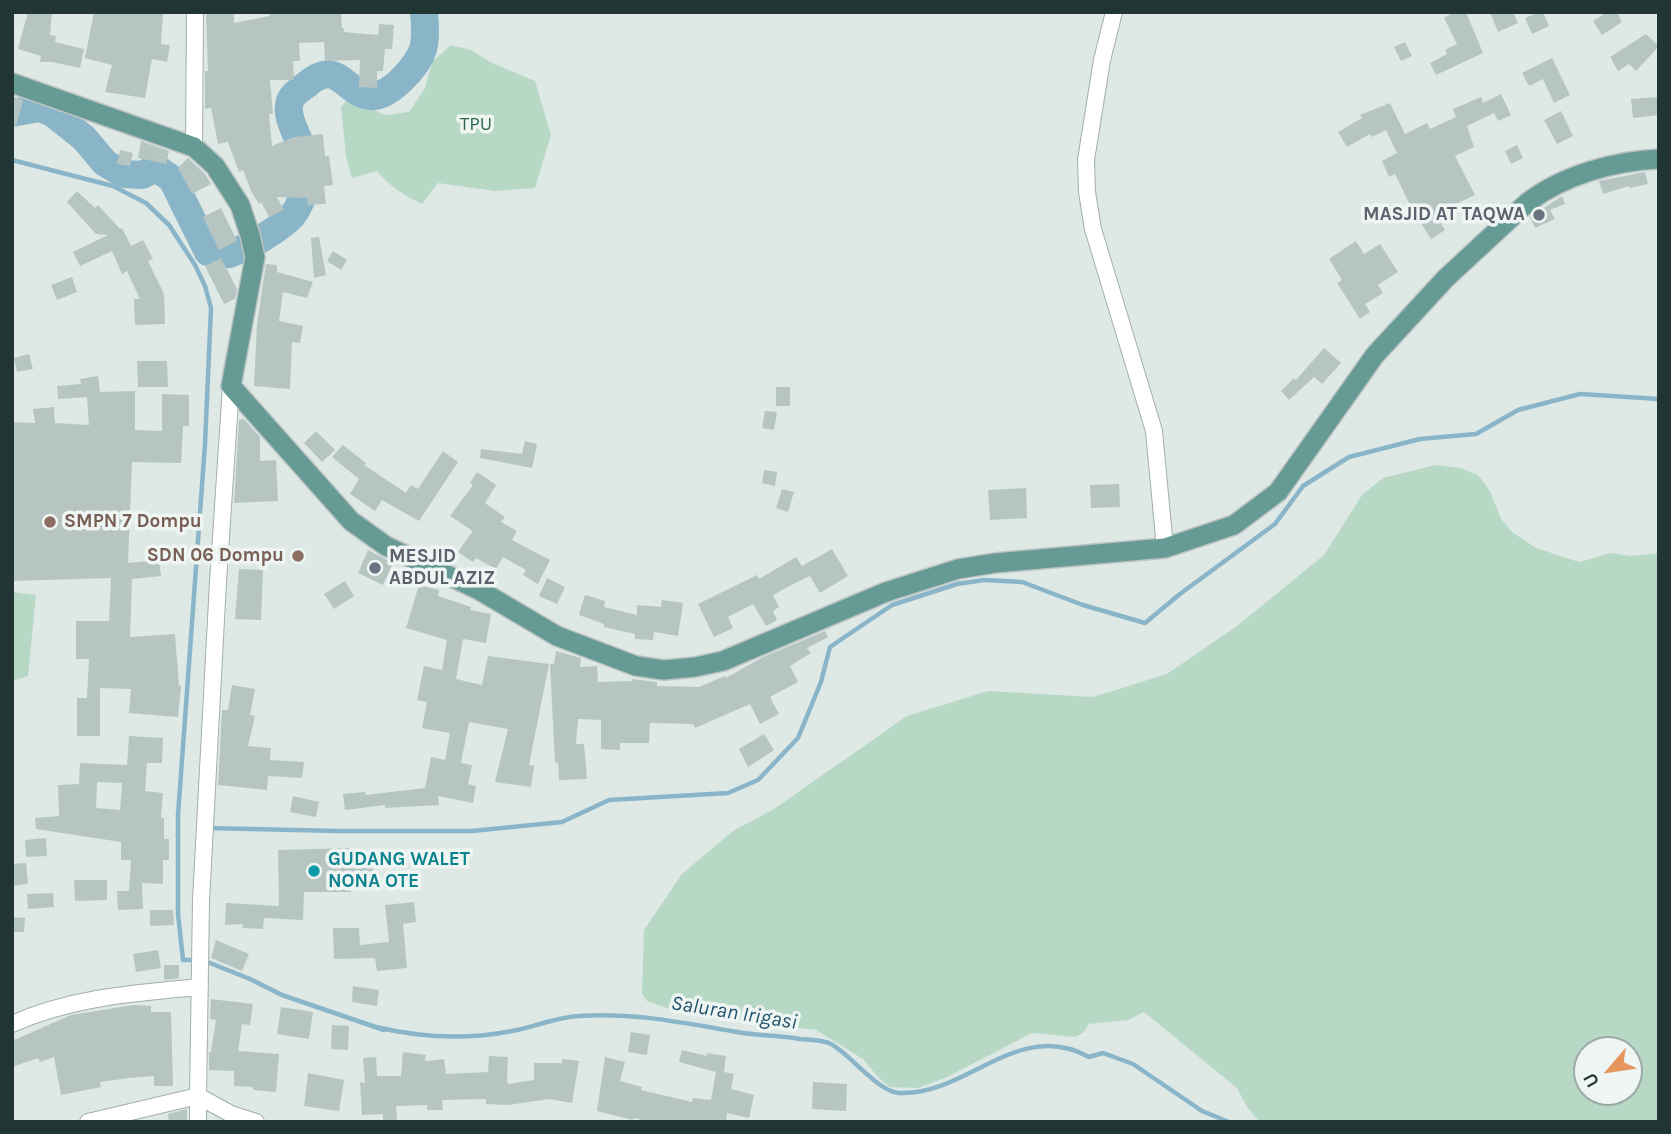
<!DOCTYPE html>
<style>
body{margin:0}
#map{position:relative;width:1671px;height:1134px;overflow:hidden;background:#dee8e5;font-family:Karla,sans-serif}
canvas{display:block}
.frame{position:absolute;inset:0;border:14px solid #213634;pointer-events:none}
.north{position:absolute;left:1573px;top:1036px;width:70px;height:70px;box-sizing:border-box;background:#eef5f3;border:2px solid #9ca9a7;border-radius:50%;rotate:241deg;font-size:19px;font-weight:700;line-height:28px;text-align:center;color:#213634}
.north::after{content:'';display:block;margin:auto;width:24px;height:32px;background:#e5965f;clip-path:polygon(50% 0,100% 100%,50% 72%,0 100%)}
</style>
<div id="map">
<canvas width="1671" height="1134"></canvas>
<div class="frame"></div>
<div class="north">U</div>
</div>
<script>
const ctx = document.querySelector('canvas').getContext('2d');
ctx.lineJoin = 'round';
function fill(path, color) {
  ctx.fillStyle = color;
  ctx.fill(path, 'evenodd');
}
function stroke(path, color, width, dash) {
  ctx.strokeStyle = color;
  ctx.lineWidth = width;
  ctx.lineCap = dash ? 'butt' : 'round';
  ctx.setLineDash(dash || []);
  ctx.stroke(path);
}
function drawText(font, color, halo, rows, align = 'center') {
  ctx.font = font + ' Karla,sans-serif';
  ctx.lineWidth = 7;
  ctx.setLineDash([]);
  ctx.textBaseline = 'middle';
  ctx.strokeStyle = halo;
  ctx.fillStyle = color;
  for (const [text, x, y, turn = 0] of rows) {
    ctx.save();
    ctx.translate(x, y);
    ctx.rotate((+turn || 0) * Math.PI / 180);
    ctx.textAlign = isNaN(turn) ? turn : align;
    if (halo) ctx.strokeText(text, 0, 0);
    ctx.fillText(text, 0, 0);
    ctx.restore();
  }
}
fill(new Path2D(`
 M 451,45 L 471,50 L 492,63 L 535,81 L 551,135 L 535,188 L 495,191 L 438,183 L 422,204 C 403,195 390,186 377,171 L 352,178 L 346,156 L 341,107 L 346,101 L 358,103 L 385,115 L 409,112 L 425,88 L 432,62 Z
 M 1436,465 L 1460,468 L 1478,475 L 1490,491 L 1501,519 L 1512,532 L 1536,548 L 1579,562 L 1611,553 L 1630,556 L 1659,553 L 1659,1122 L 1260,1122 L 1247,1107 L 1237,1088 L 1144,1012 L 1128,1020 L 1089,1024 L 1083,1033 L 1075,1037 L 1032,1033 L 945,1078 L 918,1088 L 890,1087 L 877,1076 L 863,1059 L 816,1030 L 681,1013 L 647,1001 L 642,994 L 644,930 L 682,874 L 733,831 L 774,809 L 907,716 L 988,691 L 1093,697 L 1167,674 L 1237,626 L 1324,555 L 1362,495 L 1383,478 ZM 1587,1050 L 1629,1050 L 1629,1092 L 1587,1092 Z
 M 12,592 L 36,595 L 28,676 L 12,681 Z`), '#b8d8c6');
stroke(new Path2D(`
 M 12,160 L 113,186 L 146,203 L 169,225 L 195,265 L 205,286 L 211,308 L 205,444 L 178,815 L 178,914 L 183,960 L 196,960
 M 207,828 L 338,831 L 472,831 L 562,822 L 609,800 L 728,793 L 758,780 L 798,738 L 821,682 L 830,647 L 892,605 L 957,584 L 984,580 L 1022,582 L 1083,605 L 1145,623 L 1180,594 L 1275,524 L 1303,486 L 1349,457 L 1420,439 L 1476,434 L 1518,410 L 1580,394 L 1659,399
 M 205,961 L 250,979 L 282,995 L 384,1030 L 376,1027 C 422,1038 466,1040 512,1031 C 534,1027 557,1017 579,1016 C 633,1012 684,1023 737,1032 C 758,1036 779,1035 800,1039 C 809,1040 823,1040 831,1044 C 849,1053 878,1092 899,1093 C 968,1096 1017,1018 1089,1057 L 1103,1053 L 1133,1064 L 1202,1111 L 1229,1122`), '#8ab5c9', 4.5);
stroke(new Path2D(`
 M 12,113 L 39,108 L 51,112 L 84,138 L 105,163 L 124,174 L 142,175 L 156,168 L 172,179 L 208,252 C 214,253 223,256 229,254 C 239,251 258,241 267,235 C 275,230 285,223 292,216 C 305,201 310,168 303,150 C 298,136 283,114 291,99 C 294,93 301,89 306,85 C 339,57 342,92 370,96 C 388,99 418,66 423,49 C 426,39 425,23 424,12`), '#8ab5c9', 28);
fill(new Path2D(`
 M 28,12 L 52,12 L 50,35 L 56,36 L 55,42 L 84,49 L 80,68 L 52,62 L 40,62 L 41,56 L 18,49 Z
 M 94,12 L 163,12 L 161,44 L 170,45 L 167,62 L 152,59 L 145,98 L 105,92 L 112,65 L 85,58 Z
 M 206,12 L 234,12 L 234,23 L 270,16 L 269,14 L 341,12 L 342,28 L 344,28 L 344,32 L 378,35 L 379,24 L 394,25 L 392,49 L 385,49 L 383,71 L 377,71 L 377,88 L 359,87 L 360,60 L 325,61 L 324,42 L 299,43 L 300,61 L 293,61 L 294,80 L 270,80 L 273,114 L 269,114 L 272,146 L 294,137 L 323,134 L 325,156 L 329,156 L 333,185 L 324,186 L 326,204 L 308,205 L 307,198 L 277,197 L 284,210 L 269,217 L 261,202 L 259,204 L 252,193 L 243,170 L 239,172 L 228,142 L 218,144 L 211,108 L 205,109 L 205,71 L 208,71 Z
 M 1455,12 L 1466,12 L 1483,53 L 1436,75 L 1430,63 L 1447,54 L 1445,50 L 1457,44 L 1444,18 Z
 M 1490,12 L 1513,12 L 1518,23 L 1498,32 Z
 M 1539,12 L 1543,12 L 1549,26 L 1532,34 L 1525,18 Z
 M 1607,12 L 1617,12 L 1622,22 L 1602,35 L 1593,21 Z
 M 1646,34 L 1659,46 L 1636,71 L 1629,64 L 1618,71 L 1610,57 Z
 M 1405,42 L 1412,56 L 1401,61 L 1394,47 Z
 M 1552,58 L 1570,95 L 1554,103 L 1543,79 L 1529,86 L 1522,73 Z
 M 1501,94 L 1511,115 L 1498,121 L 1494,113 L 1467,126 L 1474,147 L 1455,156 L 1475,195 L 1435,214 L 1445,230 L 1431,239 L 1410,205 L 1395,174 L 1389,177 L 1382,161 L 1397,153 L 1386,130 L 1372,137 L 1370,134 L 1347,147 L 1338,132 L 1362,118 L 1360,115 L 1390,103 L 1405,134 L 1427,123 L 1430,129 L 1456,117 L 1453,109 L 1481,97 L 1483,103 Z
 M 12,96 L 23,100 L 16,127 L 12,126 Z
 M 1659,97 L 1659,115 L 1633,118 L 1631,99 Z
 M 1561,111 L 1573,136 L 1557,144 L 1544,120 Z
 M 141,141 L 169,151 L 166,164 L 138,158 Z
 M 1517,145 L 1523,158 L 1511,164 L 1505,151 Z
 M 120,150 L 133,153 L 130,166 L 117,164 Z
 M 188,158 L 205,174 L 211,184 L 192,194 L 178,168 Z
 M 1645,172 L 1648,184 L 1629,188 L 1629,186 L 1603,194 L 1599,181 Z
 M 77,191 L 95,208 L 98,205 L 120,229 L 122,228 L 131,246 L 143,240 L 153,259 L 148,261 L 164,294 L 165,324 L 135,325 L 134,299 L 140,299 L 127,271 L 122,274 L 112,251 L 80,266 L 73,252 L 108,235 L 96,234 L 67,202 Z
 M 1562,196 L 1565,204 L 1550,210 L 1555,219 L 1535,228 L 1530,217 Z
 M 221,208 L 237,241 L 219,250 L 203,217 Z
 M 319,237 L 326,275 L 314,278 L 311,238 Z
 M 1356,241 L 1364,254 L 1380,244 L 1398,272 L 1378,285 L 1383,293 L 1365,304 L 1370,312 L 1360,319 L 1337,283 L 1342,280 L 1329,259 Z
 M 333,251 L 347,260 L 341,270 L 327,261 Z
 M 221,258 L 237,289 L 235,299 L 224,304 L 205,266 Z
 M 266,264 L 277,265 L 277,272 L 313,282 L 307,298 L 283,292 L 279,321 L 303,326 L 300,343 L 292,342 L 290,389 L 254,386 L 257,324 Z
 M 72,277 L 77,292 L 57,300 L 51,285 Z
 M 1324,348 L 1341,363 L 1322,384 L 1314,377 L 1289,400 L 1281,391 L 1294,378 L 1296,380 Z
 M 29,354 L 33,369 L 17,372 L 14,358 Z
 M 137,361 L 167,361 L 168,387 L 138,387 Z
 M 98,376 L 100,392 L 135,391 L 135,430 L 162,431 L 162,394 L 189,395 L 189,426 L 183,426 L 181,463 L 132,462 L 128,563 L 159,560 L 161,576 L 132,579 L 130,637 L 175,634 L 179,686 L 181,686 L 178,717 L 129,713 L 131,689 L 100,688 L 100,736 L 77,736 L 77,698 L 87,698 L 89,659 L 76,659 L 76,621 L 109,621 L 111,578 L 12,581 L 12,422 L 35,423 L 33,409 L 54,407 L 55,423 L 89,425 L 87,397 L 58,399 L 57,386 L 81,384 L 80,379 Z
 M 776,387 L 790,387 L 790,406 L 776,406 Z
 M 765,411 L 777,412 L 774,430 L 762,428 Z
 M 244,419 L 260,437 L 260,461 L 276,460 L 278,501 L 234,503 L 239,420 Z
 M 316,431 L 335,450 L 322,462 L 304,443 Z
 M 525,441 L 537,444 L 532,468 L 480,458 L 481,449 L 522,454 Z
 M 343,445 L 366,463 L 364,465 L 406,493 L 411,485 L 418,489 L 443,451 L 458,462 L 419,521 L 382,500 L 375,511 L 350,494 L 359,479 L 332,457 Z
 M 764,470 L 777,472 L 775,486 L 762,483 Z
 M 477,472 L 496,485 L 485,503 L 505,517 L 501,522 L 517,531 L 512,540 L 550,560 L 538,584 L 523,575 L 526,570 L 503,557 L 496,569 L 476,558 L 473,562 L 458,552 L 473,531 L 450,516 L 473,485 L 470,483 Z
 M 1119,484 L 1120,507 L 1091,508 L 1090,485 Z
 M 1026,488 L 1027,518 L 990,520 L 988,490 Z
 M 782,489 L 794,492 L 788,512 L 776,508 Z
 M 832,549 L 848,576 L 820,593 L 810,576 L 795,583 L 773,595 L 779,607 L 773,611 L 777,620 L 766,626 L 753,604 L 728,617 L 733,628 L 714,637 L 698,604 L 757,575 L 759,579 L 796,557 L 802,566 Z
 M 368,550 L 393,563 L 383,585 L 358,573 Z
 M 239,569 L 263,570 L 261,620 L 235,619 Z
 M 547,578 L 565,587 L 557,604 L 539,596 Z
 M 345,581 L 354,596 L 334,609 L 324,594 Z
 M 419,585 L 439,590 L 438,596 L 471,607 L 470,610 L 491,614 L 486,643 L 463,639 L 456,679 L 482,685 L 488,656 L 549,664 L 529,765 L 534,766 L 531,787 L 495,782 L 508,729 L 469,722 L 461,763 L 472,765 L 468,784 L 476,786 L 473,803 L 438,796 L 439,805 L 385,808 L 385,805 L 345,810 L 343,794 L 365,792 L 366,795 L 425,788 L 431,757 L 445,760 L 450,733 L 422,728 L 427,702 L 417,700 L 424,666 L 442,670 L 447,640 L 406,628 Z
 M 585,595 L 605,601 L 604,607 L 637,615 L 637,605 L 661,607 L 662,600 L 683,603 L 678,636 L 654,632 L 653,640 L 635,639 L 635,634 L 604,627 L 604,624 L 579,615 Z
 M 825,631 L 828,637 L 807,648 L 811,653 L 790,666 L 798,682 L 770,697 L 779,714 L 760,724 L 750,704 L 695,728 L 693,724 L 650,723 L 649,743 L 620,743 L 620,750 L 601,749 L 601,720 L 578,719 L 576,744 L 584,744 L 587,779 L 559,780 L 558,762 L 555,763 L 550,664 L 554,664 L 556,651 L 581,658 L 580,667 L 597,666 L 598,682 L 632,681 L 632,679 L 657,682 L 657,686 L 699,687 L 725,676 L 726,678 L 763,657 Z
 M 232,685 L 255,689 L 250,715 L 255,716 L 248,746 L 271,748 L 270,760 L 304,762 L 302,778 L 268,776 L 267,790 L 218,785 L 222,710 L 228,710 Z
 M 764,734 L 774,750 L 748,767 L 739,749 Z
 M 129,736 L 163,738 L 162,763 L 147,763 L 145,791 L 163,793 L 161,818 L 164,818 L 164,839 L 169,839 L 169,860 L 163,860 L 163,884 L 142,883 L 143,909 L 118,910 L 117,891 L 129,891 L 131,860 L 121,860 L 121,842 L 36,829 L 35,818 L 59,816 L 58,785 L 79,784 L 80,763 L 127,765 ZM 97,782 L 122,783 L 120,810 L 96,808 Z
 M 293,796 L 319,802 L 316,817 L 290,812 Z
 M 46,838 L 47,856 L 26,857 L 25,840 Z
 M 350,848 L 351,868 L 373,868 L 373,883 L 351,883 L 351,892 L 304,892 L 303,920 L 264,918 L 263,929 L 243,928 L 242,924 L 225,925 L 226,903 L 279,906 L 278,850 Z
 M 26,863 L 28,884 L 12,886 L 12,864 Z
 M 74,880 L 107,880 L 107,900 L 75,901 Z
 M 53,893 L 54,907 L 28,909 L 27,894 Z
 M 414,902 L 416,922 L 403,924 L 407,968 L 377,971 L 375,958 L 334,959 L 333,928 L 359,928 L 360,945 L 389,942 L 385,905 Z
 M 150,910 L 173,910 L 174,925 L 150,926 Z
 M 12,917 L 25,918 L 24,932 L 12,932 Z
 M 216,940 L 249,954 L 242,971 L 211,958 Z
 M 158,950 L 161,968 L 136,972 L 133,954 Z
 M 164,965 L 179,965 L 179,978 L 164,980 Z
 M 353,986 L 379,990 L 377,1006 L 352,1002 Z
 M 211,999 L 253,1004 L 250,1025 L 242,1024 L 238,1051 L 279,1054 L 276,1092 L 253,1090 L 253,1087 L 234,1086 L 234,1071 L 209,1070 L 209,1052 L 211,1052 L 216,1020 L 210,1019 Z
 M 134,1005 L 151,1006 L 151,1012 L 171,1012 L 173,1086 L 154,1086 L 154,1076 L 129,1078 L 100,1082 L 101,1087 L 61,1095 L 54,1057 L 40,1062 L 38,1058 L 12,1067 L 12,1041 L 71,1015 Z
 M 281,1007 L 313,1012 L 309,1039 L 277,1034 Z
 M 332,1025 L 349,1026 L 348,1050 L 331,1049 Z
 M 631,1032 L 650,1035 L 647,1055 L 628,1052 Z
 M 682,1050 L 707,1056 L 707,1053 L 726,1056 L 724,1072 L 734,1074 L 731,1089 L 754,1095 L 749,1118 L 727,1113 L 726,1122 L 651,1122 L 634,1118 L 633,1120 L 597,1111 L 605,1057 L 625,1062 L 620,1081 L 642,1087 L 641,1090 L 692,1102 L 693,1098 L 711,1100 L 716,1072 L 679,1062 Z
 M 403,1052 L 426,1055 L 425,1061 L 444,1059 L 446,1074 L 488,1072 L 489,1056 L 508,1057 L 507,1081 L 508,1084 L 534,1080 L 534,1063 L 562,1063 L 562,1059 L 579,1061 L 572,1103 L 549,1099 L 508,1105 L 486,1104 L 486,1099 L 442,1100 L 443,1110 L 427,1110 L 427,1105 L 396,1106 L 397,1120 L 383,1120 L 383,1114 L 362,1115 L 360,1082 L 365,1083 L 363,1058 L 376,1057 L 377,1076 L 401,1076 Z
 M 308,1073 L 344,1080 L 339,1111 L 304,1106 Z
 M 813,1082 L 847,1084 L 846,1111 L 812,1109 Z
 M 187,1109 L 187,1122 L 169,1122 L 168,1114 Z`), '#b7c5c2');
const minor = new Path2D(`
 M 1114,12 L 1102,60 L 1086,160 L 1087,192 L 1093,229 L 1154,431 L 1165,548
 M 194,147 L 195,12
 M 231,386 L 218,582 L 201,901 L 198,1096 L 231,1114 L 256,1122
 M 12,1024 C 72,997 136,993 200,987
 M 88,1122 L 198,1096 L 198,1122`);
const major = new Path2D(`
 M 12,83 L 194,147 L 215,166 L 240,205 L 250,235 L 255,257 L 231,386 L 351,521 L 386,546 L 479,590 L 557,636 L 636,666 L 664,670 L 695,667 L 723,661 L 886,592 L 958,569 L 995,563 L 1165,548 L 1234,525 L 1278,492 L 1375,355 L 1446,278 L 1527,203 C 1563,175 1614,161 1659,159`);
stroke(minor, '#a2afac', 18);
stroke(major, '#bcc3c2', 22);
stroke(minor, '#fff', 16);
stroke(major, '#669a95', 19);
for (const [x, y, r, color] of [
 [1539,215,7,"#6b7280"],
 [50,522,7,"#8d6e63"],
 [298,556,7,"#8d6e63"],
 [375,568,7,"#6b7280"],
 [314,871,7,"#0f9aa8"]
]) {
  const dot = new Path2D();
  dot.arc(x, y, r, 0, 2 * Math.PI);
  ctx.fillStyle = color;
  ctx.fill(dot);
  stroke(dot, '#eef5f3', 2.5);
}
drawText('19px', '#2f694f', '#eef5f3', [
 ["TPU",476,125]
]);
drawText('bold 19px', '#5b616d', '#eef5f3', [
 ["MASJID AT TAQWA",1525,215],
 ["MESJID",389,557,"left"],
 ["ABDUL AZIZ",389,579,"left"]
], 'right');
drawText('bold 19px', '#785e54', '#eef5f3', [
 ["SMPN 7 Dompu",64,522],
 ["SDN 06 Dompu",284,556,"right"]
], 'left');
drawText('bold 19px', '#0d838f', '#eef5f3', [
 ["GUDANG WALET",328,860],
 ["NONA OTE",328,882]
], 'left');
drawText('italic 21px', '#21536c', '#eef5f3', [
 ["Saluran Irigasi",734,1013,9]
]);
</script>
